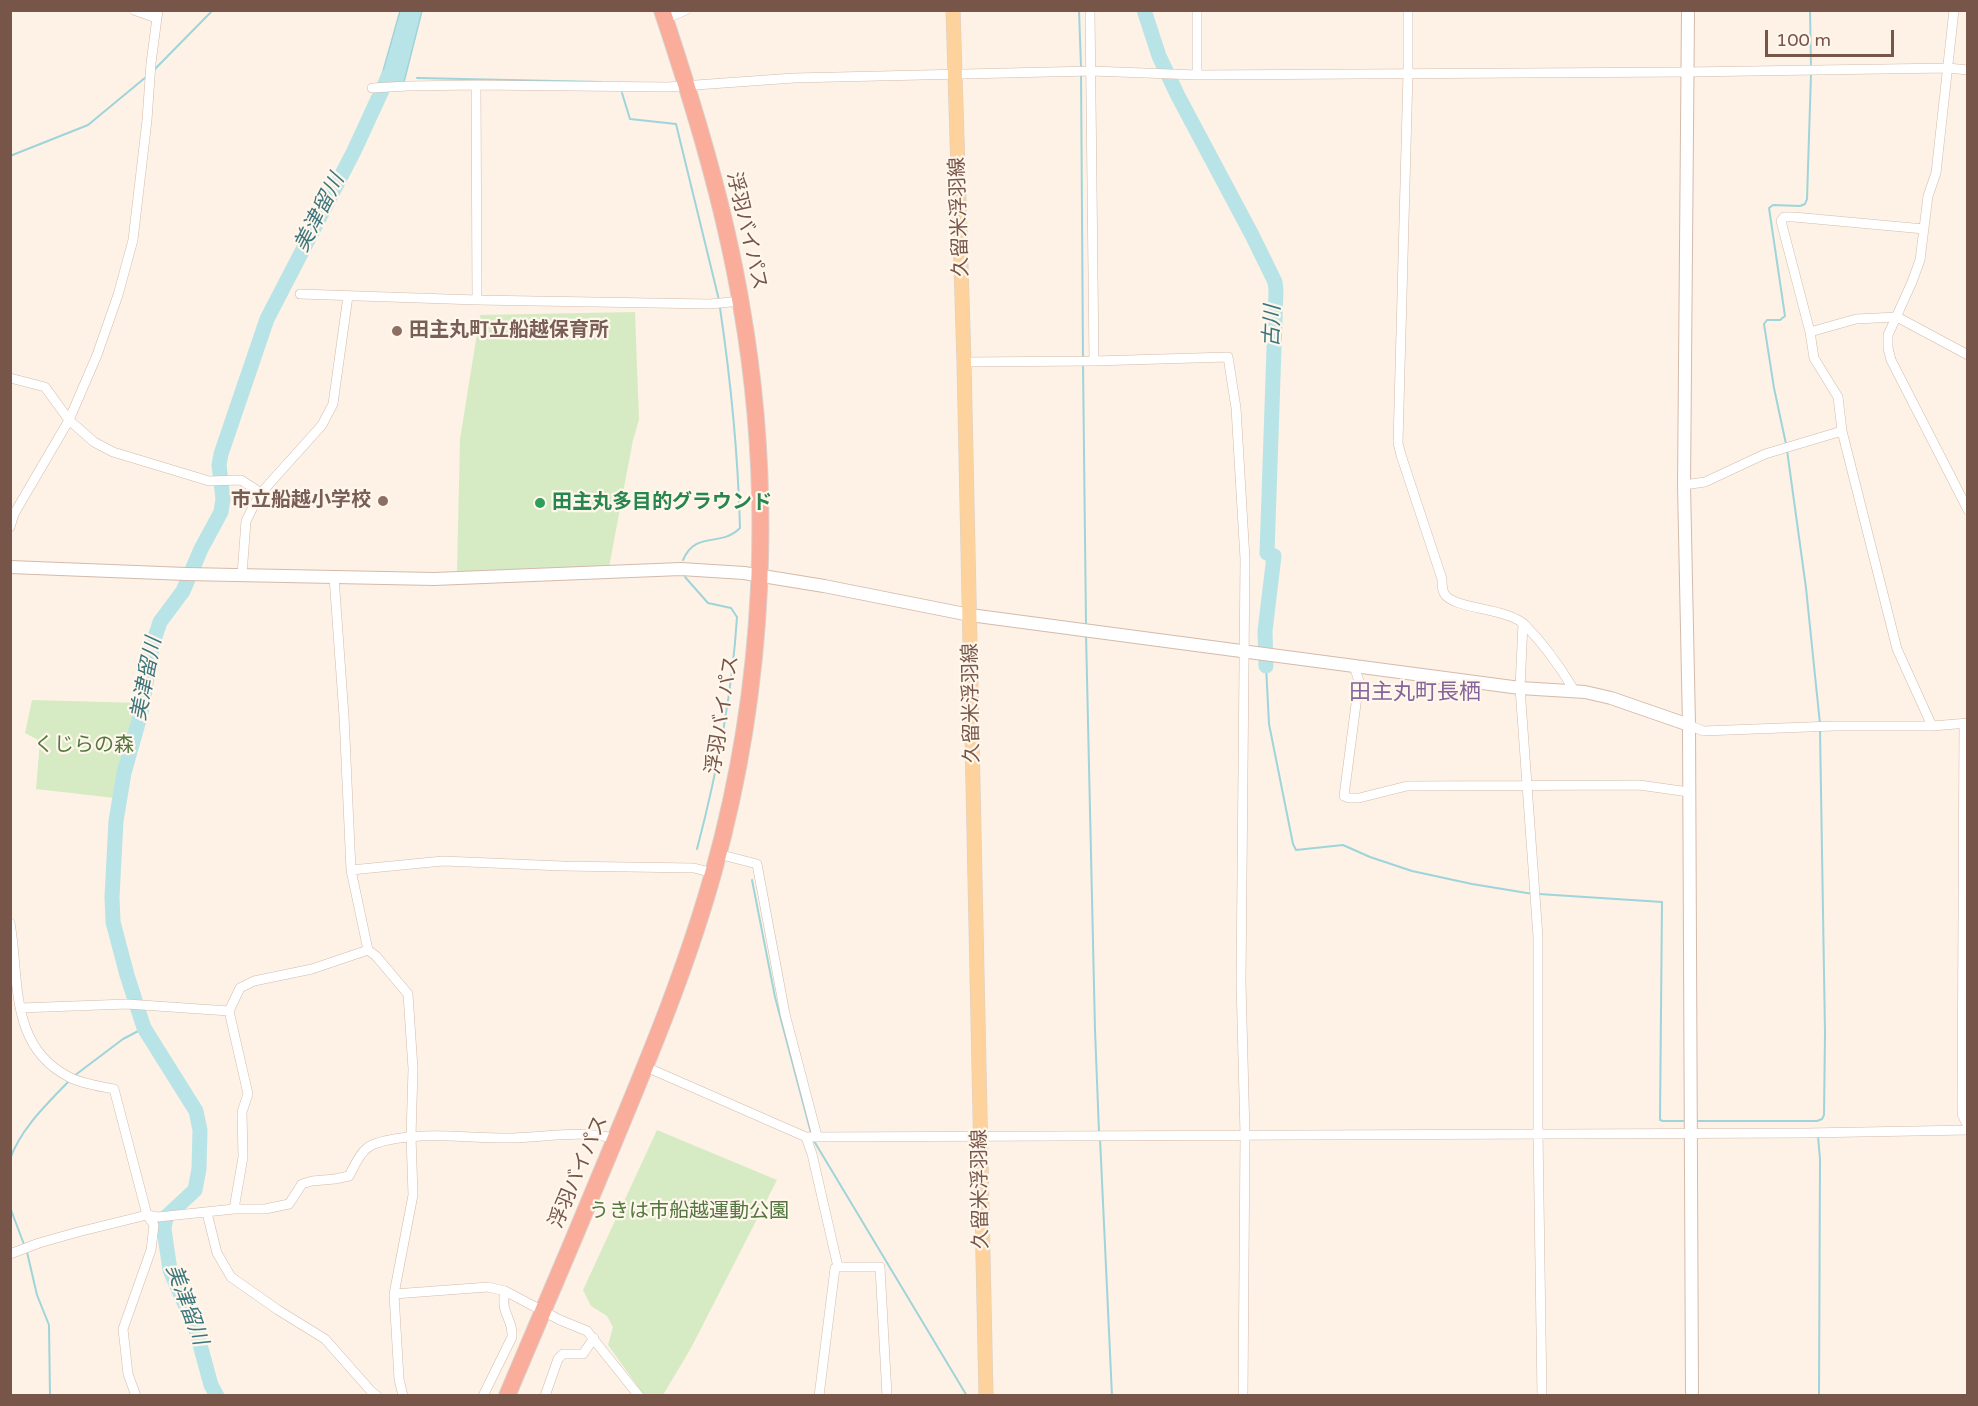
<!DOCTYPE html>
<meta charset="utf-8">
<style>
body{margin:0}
#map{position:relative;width:1978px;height:1406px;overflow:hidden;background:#fdf2e5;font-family:"Varela Round",sans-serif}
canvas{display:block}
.frame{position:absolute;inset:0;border:12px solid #775649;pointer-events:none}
.scale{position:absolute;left:1765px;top:30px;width:129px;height:27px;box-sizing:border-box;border:3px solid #775649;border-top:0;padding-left:8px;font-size:18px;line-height:21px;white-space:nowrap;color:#775649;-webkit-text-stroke:4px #fff6ec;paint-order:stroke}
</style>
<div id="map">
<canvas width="1978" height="1406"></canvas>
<div class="frame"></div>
<div class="scale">100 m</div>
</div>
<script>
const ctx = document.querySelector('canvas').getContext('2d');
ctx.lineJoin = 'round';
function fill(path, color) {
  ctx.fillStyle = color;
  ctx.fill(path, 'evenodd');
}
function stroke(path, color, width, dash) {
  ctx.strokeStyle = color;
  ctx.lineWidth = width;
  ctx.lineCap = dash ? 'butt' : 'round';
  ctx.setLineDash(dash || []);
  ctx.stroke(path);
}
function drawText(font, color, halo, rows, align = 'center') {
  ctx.font = font + ' "Varela Round","Noto Sans JP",sans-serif';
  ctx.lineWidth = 4.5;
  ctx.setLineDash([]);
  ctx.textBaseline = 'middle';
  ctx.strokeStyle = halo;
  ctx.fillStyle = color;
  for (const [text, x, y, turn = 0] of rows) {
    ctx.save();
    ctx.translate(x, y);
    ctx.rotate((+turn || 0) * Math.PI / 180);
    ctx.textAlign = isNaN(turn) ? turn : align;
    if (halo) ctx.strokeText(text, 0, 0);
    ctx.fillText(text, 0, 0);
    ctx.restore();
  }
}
fill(new Path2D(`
 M 635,312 L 639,420 L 633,440 L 609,567 L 457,572 L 460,439 L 480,315 Z
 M 32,700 L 141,703 L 115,798 L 36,789 L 40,741 L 25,733 Z
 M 657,1130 L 777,1180 L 691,1348 L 663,1395 L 644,1395 L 608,1345 L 613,1327 L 607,1316 L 591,1306 L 583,1290 Z`), '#d6ebc3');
const water = new Path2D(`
 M 400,11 L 422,11 L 404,82 L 379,85 Z`);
fill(water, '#b9e4e7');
stroke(water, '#9fd4da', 1.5);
stroke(new Path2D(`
 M 1079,10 L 1081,67
 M 1810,10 L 1811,68
 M 153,71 L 213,10
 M 1081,73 L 1083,358
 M 417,78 L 601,82
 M 622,93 L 630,119 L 676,124 L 719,300
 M 10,156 L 88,125 L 146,77
 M 1083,364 L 1086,625
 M 1786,444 L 1774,388 L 1764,324 L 1767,320 L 1780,320 L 1785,316 L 1769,208 L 1773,205 L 1800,206 L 1805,204 L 1807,199 L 1811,74
 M 1787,450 L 1806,588 L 1820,724
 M 683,560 C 696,530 720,548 740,528 C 738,454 731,382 720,308
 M 685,577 L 708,603 L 731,608 L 737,617 C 732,696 717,773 697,849
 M 1086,634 L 1095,1030 L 1099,1132
 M 1266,666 L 1269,724 L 1293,844 L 1296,850 L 1343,845 L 1370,857 L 1412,871 L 1472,884 L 1533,894
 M 752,880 L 775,997 L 811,1133
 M 1539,894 L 1662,902 L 1660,1120 L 1663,1121 L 1687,1121
 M 74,1076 L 123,1039 L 144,1028
 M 1696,1121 L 1817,1121 L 1822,1119 L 1824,1115 L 1825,1033 L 1820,730
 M 1818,1136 L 1820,1159 L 1819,1396
 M 1100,1138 L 1112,1396
 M 814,1141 L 967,1396
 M 10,1159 C 21,1128 48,1103 70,1080
 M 10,1200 L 11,1210 L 25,1247
 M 27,1252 L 37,1295 L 49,1325 L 50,1396`), '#9fd4da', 2);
stroke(new Path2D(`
 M 1144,10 L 1159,56 L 1178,96 L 1252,235 L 1275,282 L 1276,290 L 1267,553 L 1274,556 L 1265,631 L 1266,666
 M 217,1396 L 211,1385 L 196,1330 L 170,1270 L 164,1229 L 166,1217 L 195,1190 L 199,1169 L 200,1130 L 196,1111 L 144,1028 L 127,975 L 113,922 L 112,897 L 116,821 L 124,773 L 141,713 L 153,643 L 160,622 L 183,591 L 201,549 L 221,512 L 223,499 L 219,465 L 221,454 L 267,319 L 354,151 L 389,75`), '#b9e4e7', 15);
const street = new Path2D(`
 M 134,10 L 156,18
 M 1090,10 L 1094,361
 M 1408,10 L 1408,73 L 1398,443 L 1401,455 L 1442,579 C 1442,583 1442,589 1444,593 C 1451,609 1507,608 1524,624 C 1544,644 1559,665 1574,690
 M 1954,10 L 1936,173 L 1928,196 L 1920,260 L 1912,282 L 1888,335 L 1888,348 L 1891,360 L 1968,510
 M 665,19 L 686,10
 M 1197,75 L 1197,10
 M 476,85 L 477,300
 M 372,88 L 408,86 L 476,85 L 668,87 L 794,78 L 1092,71 L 1197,75 L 1687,72 L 1948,68 L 1968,70
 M 1924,229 L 1794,217 L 1784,217 L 1781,221 L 1810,332 L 1814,358 L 1838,397 L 1842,431 L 1897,649 L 1932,726
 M 300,294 L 477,300 L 710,304 L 741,301
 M 1810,332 L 1856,319 L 1897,317 L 1968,355
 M 964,362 L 1094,361 L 1228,357 L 1236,408 L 1245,559 L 1241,982 L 1245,1135 L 1243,1396
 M 10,378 L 45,387 L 69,420 L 94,442 L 113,452 L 209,481 L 241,480 L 261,493
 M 1684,485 L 1705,482 L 1765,454 L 1842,431
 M 10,527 L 14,514 L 69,420 L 97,355 L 118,295 L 133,240 L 147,120 L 151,63 L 158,10
 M 242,575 L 246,521 L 253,507 L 261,493 L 322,425 L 333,404 L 348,296
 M 334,577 L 344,716 L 351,870 L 368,950 L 376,956 L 408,994 L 413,1069 L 411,1136 L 413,1195 L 394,1294 L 399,1379 L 403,1396
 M 1523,623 L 1520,688 L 1538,937 L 1538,1133 L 1542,1396
 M 1354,666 L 1359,681 L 1344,796 L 1349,798 L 1359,798 L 1407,786 L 1639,785 L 1689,792
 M 1964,724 L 1962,1104 L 1962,1114 L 1968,1127
 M 1689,725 L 1703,731 L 1834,726 L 1932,726 L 1968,723
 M 718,854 L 757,864 L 785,1014 L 817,1136
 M 351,870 L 443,861 L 562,866 L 694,868 L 713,873
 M 10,923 C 20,978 8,1046 69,1077 C 82,1084 99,1086 114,1089 L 147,1215 L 154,1225 L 151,1250 L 123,1329 L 128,1374 L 136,1396
 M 20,1008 L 127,1004 L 229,1011
 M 646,1067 L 806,1137 L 1807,1133 L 1968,1130
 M 806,1137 L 812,1154 L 838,1267 L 835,1268 L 819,1396
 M 234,1209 L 243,1157 L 242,1112 L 248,1094 L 229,1011 L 240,988 L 254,981 L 312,969 L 368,950
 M 207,1213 L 217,1253 L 231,1277 L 278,1310 L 325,1339 L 371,1391 L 377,1396
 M 10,1254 L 39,1243 L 78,1232 L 147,1215 L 158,1217 L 234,1209 L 265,1209 L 289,1204 L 302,1184 L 312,1181 L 335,1179 L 349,1176 C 355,1165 361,1149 374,1144 C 414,1130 464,1138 506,1138 C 542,1138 581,1129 616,1139
 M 838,1267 L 880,1267 L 887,1396
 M 394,1294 L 488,1287 L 505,1291 L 560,1320 L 587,1331 L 639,1396
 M 483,1396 L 512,1337 C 513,1317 500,1315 505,1291
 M 545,1396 L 558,1359 L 563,1354 L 583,1354 L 594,1338`);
const secondary = new Path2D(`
 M 1688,10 L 1684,485 L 1689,725 L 1692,1392
 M 10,567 L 186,574 L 434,579 L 681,569 L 744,573 L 824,586 L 970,615 L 1520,688 L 1585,692 L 1611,698 L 1689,725`);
const primary = new Path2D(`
 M 953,10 L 964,362 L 986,1396`);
const highway = new Path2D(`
 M 507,1396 C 543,1311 579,1227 614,1142 C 651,1053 688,964 714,870 C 765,687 774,491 741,304 C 724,204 694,106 662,10`);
stroke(street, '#d1bbad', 10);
stroke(secondary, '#d4baab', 14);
stroke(primary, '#d9d0cc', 15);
stroke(highway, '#d9d0cc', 18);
stroke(street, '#fff', 9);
stroke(secondary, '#fff', 12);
stroke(primary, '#fdd29c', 14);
stroke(highway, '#f9ad9a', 16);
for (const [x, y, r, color] of [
 [397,331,6,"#8d6e63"],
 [383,501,6,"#8d6e63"],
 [540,503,6,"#2e9e5b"]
]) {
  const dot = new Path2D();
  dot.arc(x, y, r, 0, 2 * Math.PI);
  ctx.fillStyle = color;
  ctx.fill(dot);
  stroke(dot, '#fff6ec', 2);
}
drawText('20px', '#775649', '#fff6ec', [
 ["久留米浮羽線",960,217,-92],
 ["浮羽バイパス",746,231,77],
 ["久留米浮羽線",972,703,-91],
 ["浮羽バイパス",723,715,-81],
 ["浮羽バイパス",579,1172,-67],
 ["久留米浮羽線",981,1189,-91]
]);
drawText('bold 20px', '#785e54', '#fff6ec', [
 ["田主丸町立船越保育所",409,331],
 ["市立船越小学校",371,501,"right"]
], 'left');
drawText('bold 20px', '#27864d', '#fff6ec', [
 ["田主丸多目的グラウンド",552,503]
], 'left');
drawText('20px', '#52773e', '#fff6ec', [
 ["くじらの森",84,746],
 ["うきは市船越運動公園",689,1212]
]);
drawText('italic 21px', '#3c767d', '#fff6ec', [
 ["美津留川",320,213,-63],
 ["古川",1273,326,-88],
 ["美津留川",147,679,-79],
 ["美津留川",186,1305,70]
]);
drawText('22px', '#85659b', '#fff6ec', [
 ["田主丸町長栖",1415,693]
]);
</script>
